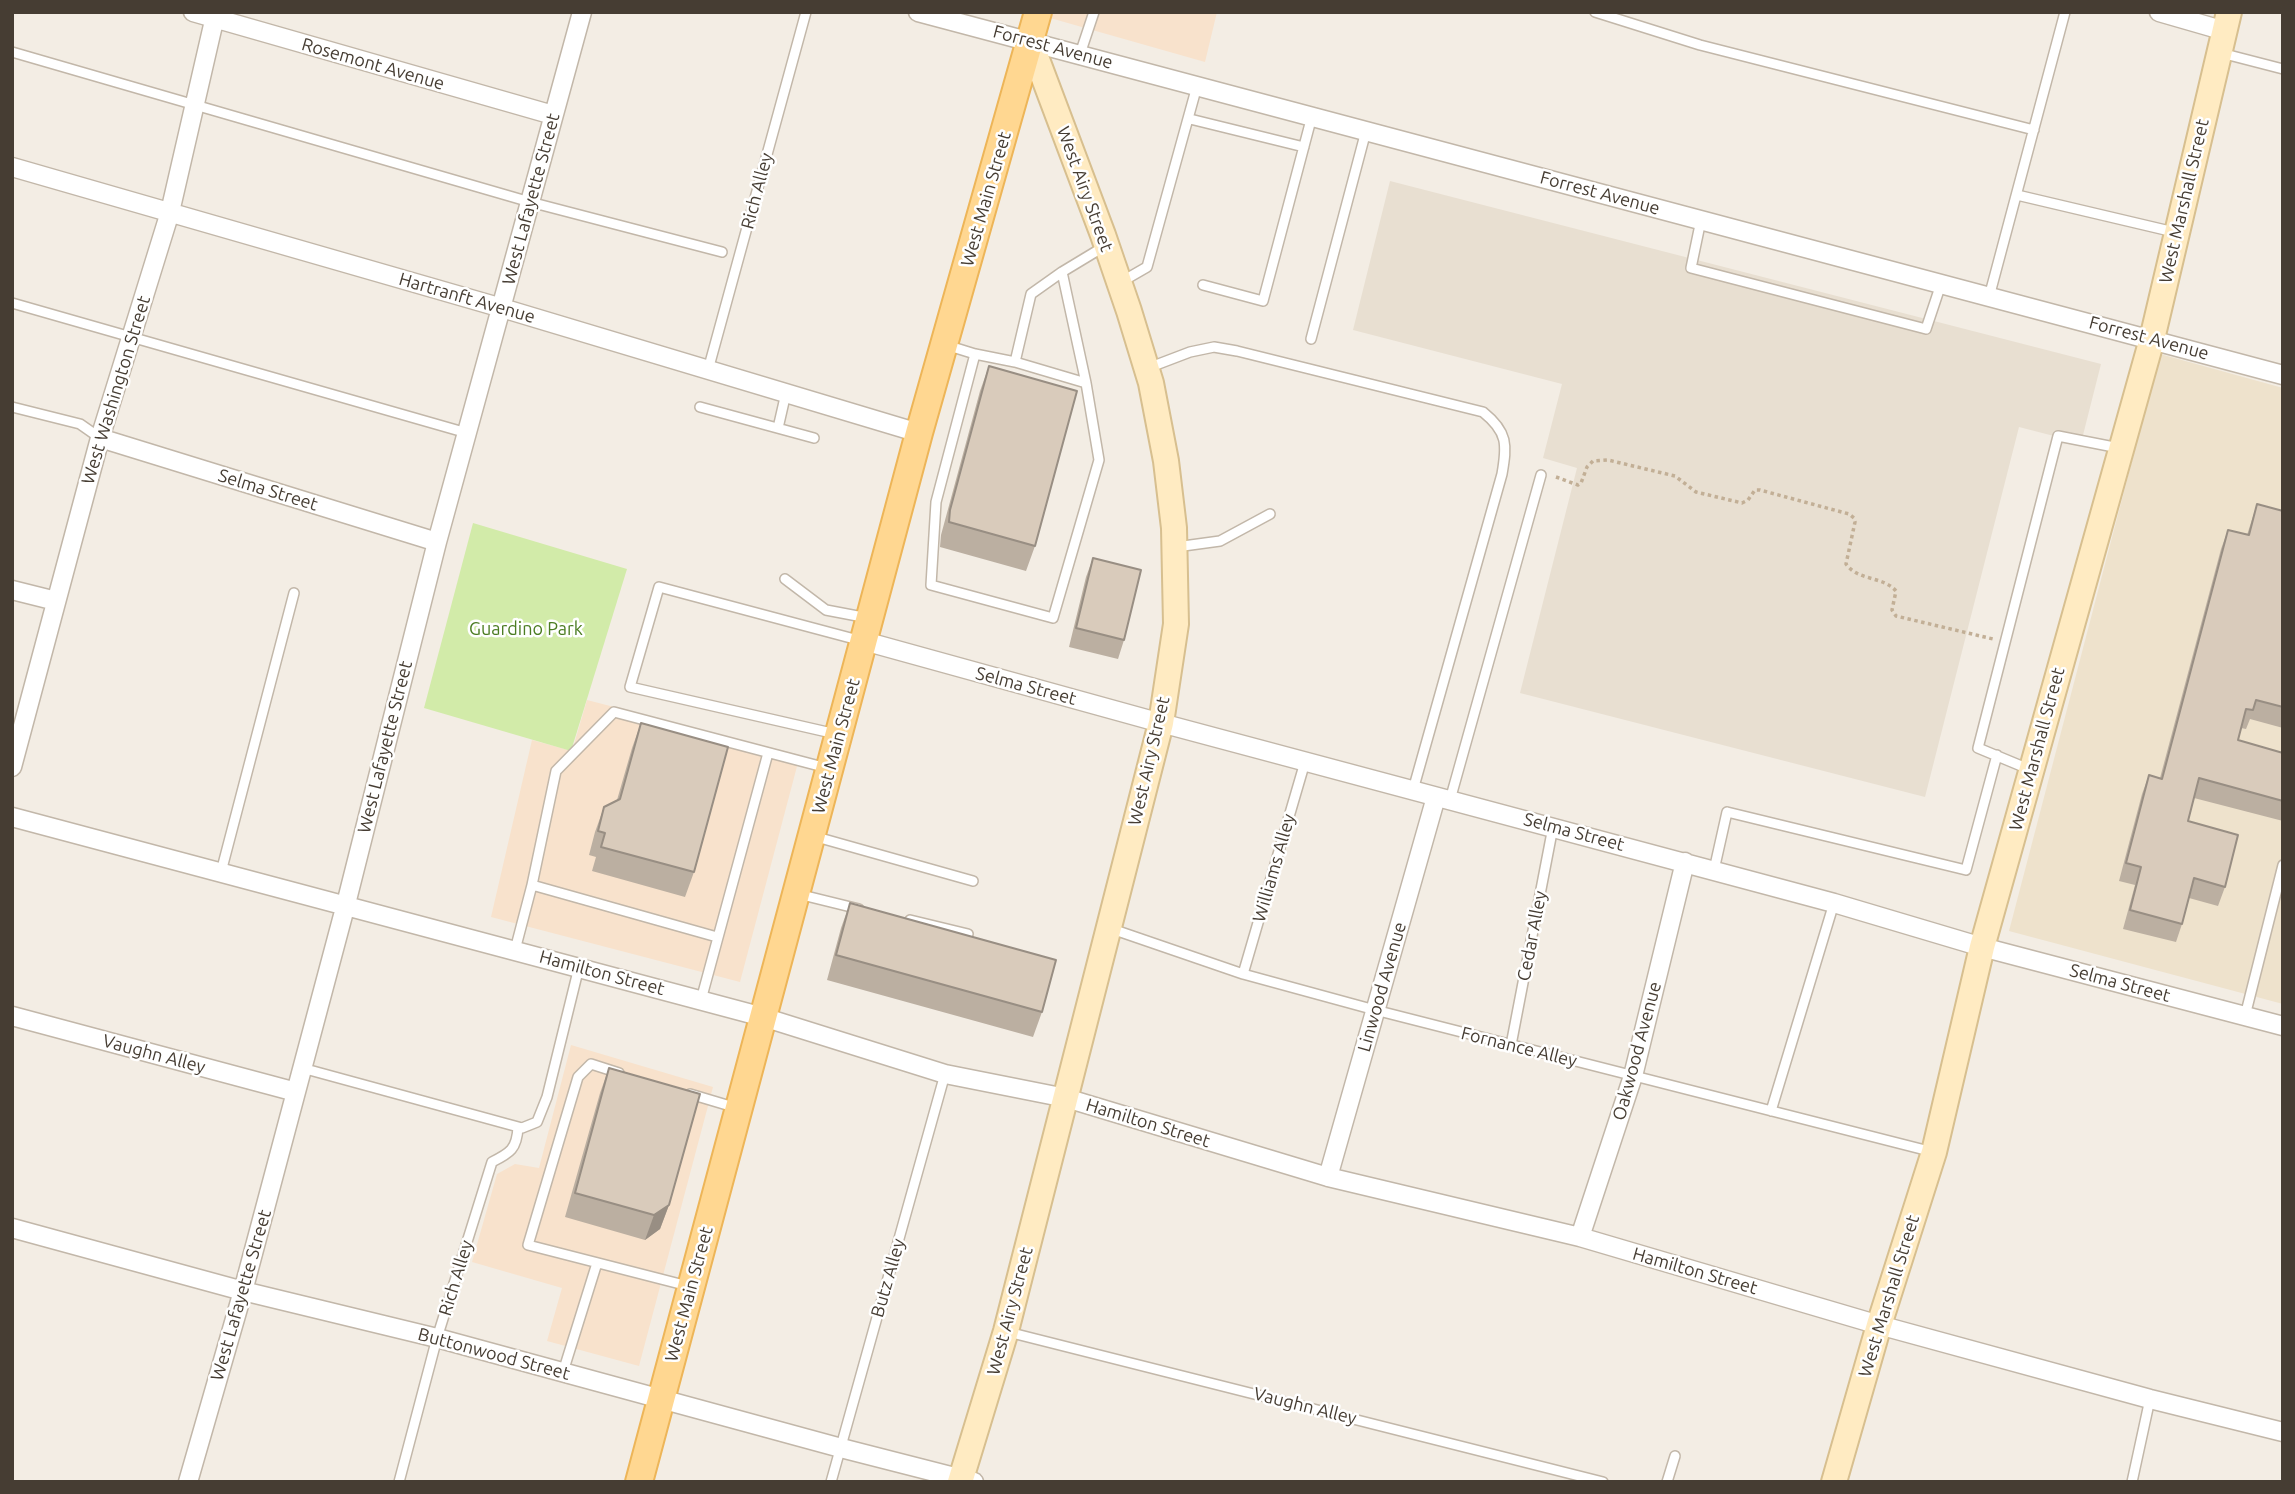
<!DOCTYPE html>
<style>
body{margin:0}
#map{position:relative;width:2295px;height:1494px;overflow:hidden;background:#f3ede4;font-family:Ubuntu,sans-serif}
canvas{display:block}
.frame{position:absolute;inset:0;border:14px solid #463d33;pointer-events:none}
</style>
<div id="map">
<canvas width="2295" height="1494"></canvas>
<div class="frame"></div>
</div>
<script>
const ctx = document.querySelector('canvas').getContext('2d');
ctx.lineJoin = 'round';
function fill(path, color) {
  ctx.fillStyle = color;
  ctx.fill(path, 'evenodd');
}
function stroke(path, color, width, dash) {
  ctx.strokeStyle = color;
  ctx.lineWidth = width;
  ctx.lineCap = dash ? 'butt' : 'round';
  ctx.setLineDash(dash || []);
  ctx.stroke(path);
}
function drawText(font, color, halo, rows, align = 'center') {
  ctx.font = font + ' Ubuntu,sans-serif';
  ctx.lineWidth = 5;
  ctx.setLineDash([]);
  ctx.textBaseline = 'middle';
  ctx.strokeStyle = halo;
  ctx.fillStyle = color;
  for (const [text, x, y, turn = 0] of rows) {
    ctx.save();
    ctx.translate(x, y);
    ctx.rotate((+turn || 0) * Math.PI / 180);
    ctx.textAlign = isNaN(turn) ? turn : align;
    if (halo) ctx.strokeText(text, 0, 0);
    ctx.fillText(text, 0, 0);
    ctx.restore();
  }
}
fill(new Path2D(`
 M 1390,181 L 2101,364 L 2081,443 L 2019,427 L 1925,797 L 1520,693 L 1577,468 L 1543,458 L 1562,384 L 1353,330 Z`), '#e8dfd1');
fill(new Path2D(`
 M 1029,12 L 1217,12 L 1205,62 Z
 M 587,700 L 800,755 L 740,982 L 491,917 L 532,740 L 572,751 Z
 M 571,1045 L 713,1087 L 639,1366 L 547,1341 L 562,1288 L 472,1262 L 497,1174 L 515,1164 L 539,1168 Z`), '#f8e2cc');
fill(new Path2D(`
 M 2160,354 L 2283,388 L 2283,1004 L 2009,931 Z`), '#eee2cc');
fill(new Path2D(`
 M 473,523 L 627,569 L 571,751 L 424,708 Z`), '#d2eba9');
const lane = new Path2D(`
 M 1595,12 L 1700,45 L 2034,130
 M 12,52 L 530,202 L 722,252
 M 2221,53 L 2283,69
 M 1080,54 L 1094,12
 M 1190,119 L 1304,147
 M 2017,195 L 2174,232
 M 1701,220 L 1691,268 L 1926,329 L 1941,284
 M 1121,282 L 1147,267 L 1197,86
 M 1203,285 L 1263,301 L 1312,116
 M 1989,297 L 2065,12
 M 12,303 L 467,433
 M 1311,339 L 1366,131
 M 946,345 L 975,354 L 1015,362 L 1086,383
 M 975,354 L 936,502 L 931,585 L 1053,618 L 1099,460 L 1086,383 L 1062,272 L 1105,246
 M 1015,362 L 1031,294 L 1062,272
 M 1148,368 L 1190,352 L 1214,347 L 1237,351 L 1483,412 C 1508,432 1507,445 1502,474 L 1413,790
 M 708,370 L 806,12
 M 12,407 L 80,424 L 100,438
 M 700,407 L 814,438
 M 778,428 L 786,393
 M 1176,547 L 1220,541 L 1270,514
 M 785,579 L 826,610 L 868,618
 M 836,734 L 630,687 L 659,587 L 862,641
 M 2031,770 L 1978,748 L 2058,436 L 2119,448
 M 1450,800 L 1541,475
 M 813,836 L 973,881
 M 1714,870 L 1727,812 L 1966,870 L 1997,755
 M 221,872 L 294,593
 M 798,894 L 859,909
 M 910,920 L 968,934
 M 1109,928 L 1243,974 L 1375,1010 L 1933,1152
 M 717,937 L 532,885 L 556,771 L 614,712 L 827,768
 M 515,950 L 532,885
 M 1243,974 L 1305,762
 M 701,1000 L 768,753
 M 2245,1016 L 2283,865
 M 1511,1045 L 1553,827
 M 302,1068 L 522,1128 L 537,1122 L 547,1097 L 579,967
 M 619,1073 L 591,1064 L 578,1077 L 528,1245 L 688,1286
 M 690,1094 L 737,1108
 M 1771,1111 L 1834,903
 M 1008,1332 L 1603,1482
 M 563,1372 L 597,1263
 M 399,1482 L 437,1338 L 492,1162 C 510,1153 517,1149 518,1127
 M 831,1482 L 945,1074
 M 1667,1482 L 1675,1456
 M 2132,1482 L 2150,1399`);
const street = new Path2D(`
 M 193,12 L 553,115
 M 918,12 L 2283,375
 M 2159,12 L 2225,31
 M 12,167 L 502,308 L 919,433
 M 100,438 L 437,542
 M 12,590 L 56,601
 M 864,641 L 1161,723 L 1834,903 L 1982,947 L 2283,1026
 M 12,767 L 100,438 L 170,212 L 216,12
 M 12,817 L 763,1017 L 945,1074 L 1066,1098 L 1328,1177 L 1580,1237 L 1879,1325 L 2150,1399 L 2283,1432
 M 12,1016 L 296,1092
 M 1328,1177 L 1436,797
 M 12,1228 L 243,1291 L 437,1338 L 841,1448 L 974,1482
 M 1580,1237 L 1633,1076 L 1685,862
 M 188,1482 L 243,1291 L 346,904 L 437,542 L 582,12`);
const secondary = new Path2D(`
 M 960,1482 L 1006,1331 L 1161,723 L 1176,624 L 1174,528 L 1166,461 L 1151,383 L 1129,311 L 1103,235 L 1030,41
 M 1834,1482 L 1879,1325 L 1934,1152 L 1982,947 L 2152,339 L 2229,12`);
const primary = new Path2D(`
 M 639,1482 L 919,433 L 1038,12`);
stroke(lane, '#c2b7a9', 12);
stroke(street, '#c2b7a9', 21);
stroke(secondary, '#d7bf8f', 28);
stroke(primary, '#edb558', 30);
stroke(new Path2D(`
 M 1556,477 L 1578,485 L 1581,483 L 1587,467 L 1593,461 L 1608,460 L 1675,476 L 1696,492 L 1742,503 L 1748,500 L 1755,490 L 1760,490 L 1849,514 L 1854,518 L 1855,522 L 1846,564 C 1858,581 1883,576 1896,591 L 1892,610 L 1896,616 L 1993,639`), '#c2af96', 3.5, [3.5, 3.5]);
stroke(lane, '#fff', 9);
stroke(street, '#fff', 18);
stroke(secondary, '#ffebc2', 24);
stroke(primary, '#ffd791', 26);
fill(new Path2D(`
 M 989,366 L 1035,546 L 1026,571 L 940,547 L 941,535 L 980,391 Z
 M 2257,504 L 2283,511 L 2283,728 L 2250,719 L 2246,729 L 2241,728 L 2238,740 L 2283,753 L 2283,821 L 2194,798 L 2188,821 L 2225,887 L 2218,906 L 2189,898 L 2182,924 L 2176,942 L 2123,929 L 2135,885 L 2119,881 L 2142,794 L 2149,775 L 2160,778 L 2221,549 L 2228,530 L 2247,535 Z
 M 1093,558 L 1124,640 L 1118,659 L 1069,647 L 1086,577 Z
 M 641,723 L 694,872 L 685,897 L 592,871 L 596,857 L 589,855 L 595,832 L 604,807 L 617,800 L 632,748 Z
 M 850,903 L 1042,1012 L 1033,1037 L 827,980 L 841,928 Z
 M 609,1068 L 669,1205 L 660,1229 L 645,1240 L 565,1217 L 600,1093 Z`), '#bbafa1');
fill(new Path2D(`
 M 669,1205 L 660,1229 L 645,1240 L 654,1215 Z`), '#988e83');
const building = new Path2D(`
 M 989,366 L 1077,391 L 1035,546 L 949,522 L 950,510 Z
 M 2257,504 L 2283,511 L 2283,707 L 2256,700 L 2253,710 L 2246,709 L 2238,740 L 2283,753 L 2283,801 L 2199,778 L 2188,821 L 2238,835 L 2225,887 L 2194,878 L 2182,924 L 2130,910 L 2141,867 L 2126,863 L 2149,775 L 2162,779 L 2228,530 L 2249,535 Z
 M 1093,558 L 1141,570 L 1124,640 L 1076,628 Z
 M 641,723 L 728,747 L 694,872 L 601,847 L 605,833 L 598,831 L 604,807 L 620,799 Z
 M 850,903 L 1056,960 L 1042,1012 L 836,955 Z
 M 609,1068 L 700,1094 L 669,1205 L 654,1215 L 575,1193 Z`);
fill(building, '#d9cbbb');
stroke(building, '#988e83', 2);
drawText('18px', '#463d33', '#fff', [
 ["Forrest Avenue",1053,47,15],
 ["Rosemont Avenue",373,64,16],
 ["West Airy Street",1085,189,70],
 ["Rich Alley",757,191,-75],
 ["Forrest Avenue",1600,193,15],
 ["West Lafayette Street",531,199,-75],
 ["West Main Street",986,199,-74],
 ["West Marshall Street",2184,201,-77],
 ["Hartranft Avenue",467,298,16],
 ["Forrest Avenue",2149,338,15],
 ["West Washington Street",116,390,-73],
 ["Selma Street",268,490,17],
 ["Selma Street",1026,686,15],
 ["West Main Street",836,746,-75],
 ["West Lafayette Street",385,747,-76],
 ["West Marshall Street",2037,749,-75],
 ["West Airy Street",1149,761,-77],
 ["Selma Street",1574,832,15],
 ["Williams Alley",1274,868,-74],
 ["Cedar Alley",1532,936,-79],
 ["Hamilton Street",602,973,15],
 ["Selma Street",2120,983,15],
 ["Linwood Avenue",1382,987,-74],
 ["Fornance Alley",1519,1047,14],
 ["Oakwood Avenue",1637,1051,-75],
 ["Vaughn Alley",154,1054,15],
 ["Hamilton Street",1148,1123,17],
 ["Hamilton Street",1695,1271,16],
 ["Rich Alley",456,1278,-73],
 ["Butz Alley",888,1278,-74],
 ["West Main Street",689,1294,-75],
 ["West Lafayette Street",241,1295,-74],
 ["West Marshall Street",1889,1296,-73],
 ["West Airy Street",1010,1311,-75],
 ["Buttonwood Street",494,1354,15],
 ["Vaughn Alley",1305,1406,14]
]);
drawText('18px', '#4b7c22', '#fff', [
 ["Guardino Park",526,629]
]);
</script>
